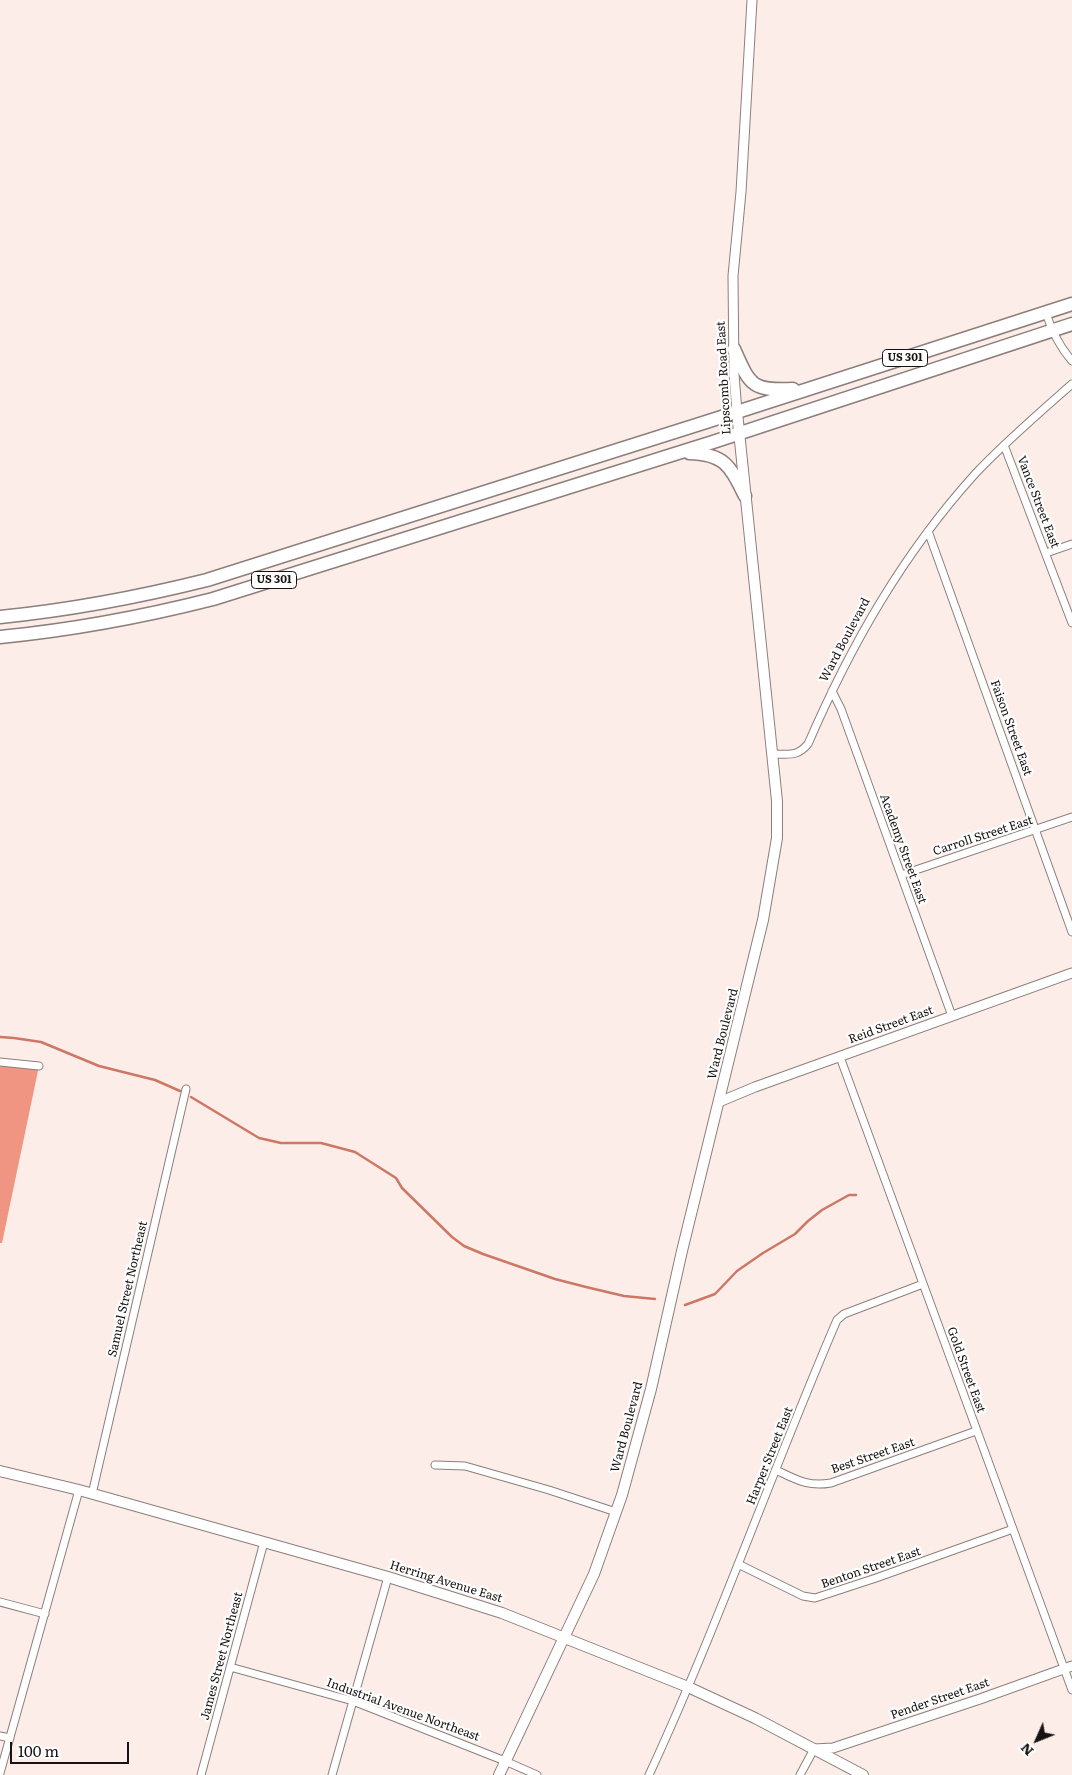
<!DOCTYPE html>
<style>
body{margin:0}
#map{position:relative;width:1072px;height:1775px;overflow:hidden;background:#fcede9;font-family:Literata,serif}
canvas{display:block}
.north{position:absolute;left:1012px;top:1715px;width:50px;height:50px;-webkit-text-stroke:4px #fefefe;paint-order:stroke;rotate:226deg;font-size:14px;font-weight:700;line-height:20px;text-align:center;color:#181312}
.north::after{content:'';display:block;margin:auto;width:18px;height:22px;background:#181312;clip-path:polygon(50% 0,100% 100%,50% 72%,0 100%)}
.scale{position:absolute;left:10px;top:1742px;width:119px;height:22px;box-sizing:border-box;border:2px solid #181312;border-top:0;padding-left:6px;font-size:15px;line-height:18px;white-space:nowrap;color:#181312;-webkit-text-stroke:4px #fefefe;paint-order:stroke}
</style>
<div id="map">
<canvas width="1072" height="1775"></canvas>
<div class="north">N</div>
<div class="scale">100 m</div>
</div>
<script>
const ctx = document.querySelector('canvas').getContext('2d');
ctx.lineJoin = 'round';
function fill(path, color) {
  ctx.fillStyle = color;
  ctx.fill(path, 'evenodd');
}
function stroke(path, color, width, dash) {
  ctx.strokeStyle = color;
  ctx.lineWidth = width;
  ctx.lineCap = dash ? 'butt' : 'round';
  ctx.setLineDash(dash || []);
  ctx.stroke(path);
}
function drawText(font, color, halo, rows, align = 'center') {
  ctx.font = font + ' Literata,serif';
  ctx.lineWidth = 4.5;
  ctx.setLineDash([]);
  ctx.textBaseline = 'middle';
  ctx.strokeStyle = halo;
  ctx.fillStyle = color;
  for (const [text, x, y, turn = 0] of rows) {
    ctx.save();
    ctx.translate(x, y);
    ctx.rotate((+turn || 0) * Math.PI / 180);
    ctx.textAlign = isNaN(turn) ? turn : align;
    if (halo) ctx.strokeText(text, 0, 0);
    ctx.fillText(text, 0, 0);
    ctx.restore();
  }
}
fill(new Path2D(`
 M 0,1062 L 39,1066 L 2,1243 L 0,1243 Z`), '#ef9582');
stroke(new Path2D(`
 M 0,1037 L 14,1038 L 41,1042 L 99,1066 L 155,1080 L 180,1091
 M 191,1097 L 259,1138 L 281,1143 L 321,1143 L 355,1152 L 396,1178 L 402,1188 L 452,1237 L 464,1246 L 483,1254 L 555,1279 L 586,1287 L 624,1296 L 655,1299
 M 685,1305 L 715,1294 L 737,1271 L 763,1253 L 795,1234 L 808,1221 L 822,1210 L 849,1195 L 856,1195`), '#cd7765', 2.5);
const minor = new Path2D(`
 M 1046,313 C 1052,332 1059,346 1072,361
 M 1004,445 L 1072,623
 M 928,531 L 1072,932
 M 1046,553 L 1072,544
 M 832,691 L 841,709 L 952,1016
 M 773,754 C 789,754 797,757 808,744 C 851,645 902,555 975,474 C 1005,442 1039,413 1072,384
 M 901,875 L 1072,817
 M 840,1057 L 1072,1690
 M 0,1062 L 39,1066
 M 435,1465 L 465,1466 L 549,1490 L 616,1512
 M 776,1470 C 797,1480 808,1487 831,1483 L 976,1431
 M 92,1494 L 186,1089
 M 738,1564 L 803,1596 L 815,1598 L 876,1578 L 1013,1529
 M 0,1602 L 45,1614
 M 230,1667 L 353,1701 L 505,1761 L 537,1775
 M 0,1736 L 10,1738
 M 0,1773 L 79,1490
 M 201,1775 L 264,1542
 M 332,1775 L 388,1577
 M 649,1775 C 718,1626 772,1471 837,1320 L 844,1314 L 923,1284
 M 800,1775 L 814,1749`);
const tertiary = new Path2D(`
 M 737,412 L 734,374 L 733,276 L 741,192 L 752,0
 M 719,1102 L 755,1087 L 1072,973
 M 814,1749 L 833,1748 L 980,1699 L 1072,1666`);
const secondary = new Path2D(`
 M 0,1471 L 79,1490 L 388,1577 L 502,1613 L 688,1687 L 755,1718 L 863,1775
 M 499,1775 L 594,1574 L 622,1495 L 651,1389 L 682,1251 L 763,920 L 777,838 L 777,801 L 737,412`);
const trunk = new Path2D(`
 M 734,349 C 750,385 751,391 793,389
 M 689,453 C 725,454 730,466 745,496
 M 0,617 C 70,610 139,597 207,580 L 706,422 L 1072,304
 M 0,637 C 72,630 142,617 213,599 L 713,442 L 1072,324`);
stroke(minor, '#8c7f7c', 9);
stroke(tertiary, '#8c7f7c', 11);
stroke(secondary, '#8c7f7c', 12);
stroke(trunk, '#8c7f7c', 15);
stroke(minor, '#fff', 7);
stroke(tertiary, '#fff', 9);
stroke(secondary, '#fff', 10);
stroke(trunk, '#fff', 12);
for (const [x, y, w] of [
 [905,358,45],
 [274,580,45]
]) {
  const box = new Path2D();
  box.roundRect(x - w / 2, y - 8.5, w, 17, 4);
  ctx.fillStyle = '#fefefe';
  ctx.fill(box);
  stroke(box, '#181312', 1);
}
drawText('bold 11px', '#181312', null, [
 ["US 301",905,358],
 ["US 301",274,580]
]);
drawText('12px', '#181312', '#fefefe', [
 ["Lipscomb Road East",724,378,-93],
 ["Vance Street East",1038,502,69],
 ["Ward Boulevard",845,640,-62],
 ["Faison Street East",1011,728,70],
 ["Carroll Street East",983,836,-18],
 ["Academy Street East",903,849,70],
 ["Reid Street East",891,1025,-20],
 ["Ward Boulevard",723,1034,-76],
 ["Samuel Street Northeast",128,1289,-77],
 ["Gold Street East",966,1370,70],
 ["Ward Boulevard",627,1427,-75],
 ["Harper Street East",770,1456,-68],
 ["Best Street East",873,1456,-19],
 ["Benton Street East",871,1568,-19],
 ["Herring Avenue East",446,1582,17],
 ["James Street Northeast",222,1656,-75],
 ["Pender Street East",940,1699,-19],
 ["Industrial Avenue Northeast",403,1710,20]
]);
</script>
